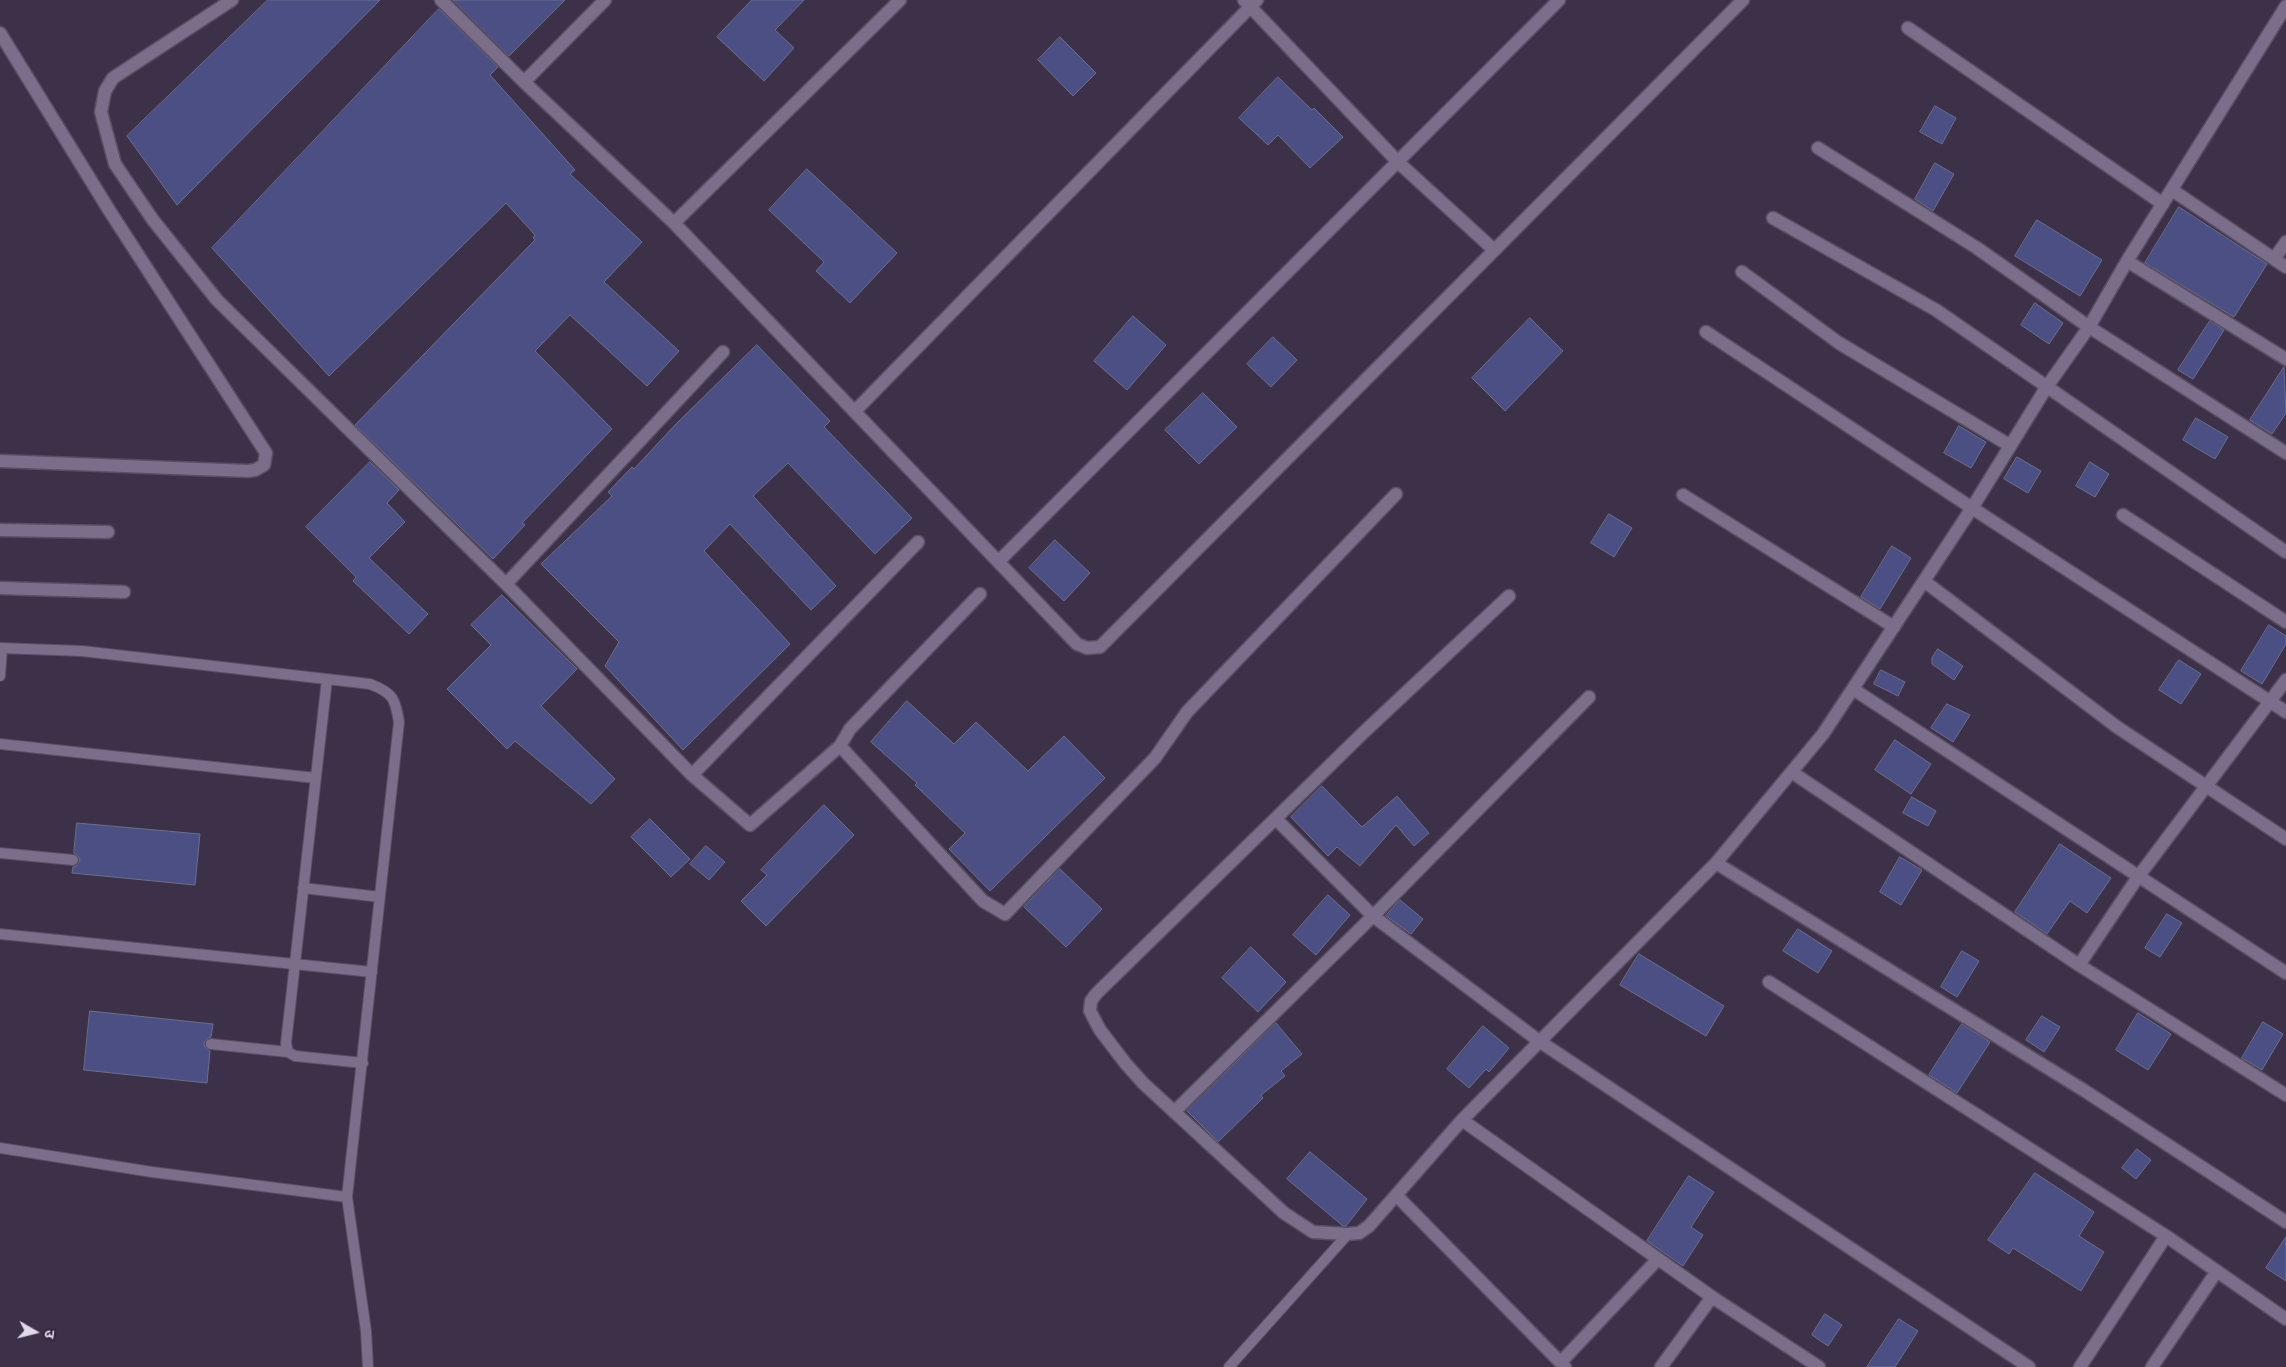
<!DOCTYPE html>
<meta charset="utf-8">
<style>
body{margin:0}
#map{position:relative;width:2286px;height:1367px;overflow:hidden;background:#3d3149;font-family:"Libre Baskerville","Noto Sans Devanagari",serif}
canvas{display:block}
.north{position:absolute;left:10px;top:1307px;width:50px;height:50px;-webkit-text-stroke:4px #32273f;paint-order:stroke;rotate:98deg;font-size:14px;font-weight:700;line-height:20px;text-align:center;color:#e0d9e9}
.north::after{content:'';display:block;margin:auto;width:18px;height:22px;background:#e0d9e9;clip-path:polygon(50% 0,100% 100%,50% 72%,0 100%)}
</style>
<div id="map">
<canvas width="2286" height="1367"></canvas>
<div class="north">उ</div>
</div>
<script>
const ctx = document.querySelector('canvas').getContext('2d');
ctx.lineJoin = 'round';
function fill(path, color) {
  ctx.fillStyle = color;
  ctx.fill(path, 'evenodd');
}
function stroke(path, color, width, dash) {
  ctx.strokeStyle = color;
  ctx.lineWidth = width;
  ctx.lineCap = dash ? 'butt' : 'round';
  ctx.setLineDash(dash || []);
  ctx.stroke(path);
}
const building = new Path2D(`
 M 268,0 L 380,0 L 177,205 L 127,136 Z
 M 453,0 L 565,0 L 509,56 Z
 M 752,0 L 804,0 L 775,30 L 794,48 L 764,81 L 717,37 Z
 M 439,9 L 498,67 L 490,75 L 575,170 L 570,174 L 642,242 L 604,282 L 679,351 L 647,386 L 570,315 L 535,351 L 612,429 L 522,523 L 525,525 L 493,559 L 355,425 L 535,240 L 533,238 L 535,235 L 506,203 L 329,376 L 212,248 Z
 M 1060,37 L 1096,73 L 1073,96 L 1038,60 Z
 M 1278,77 L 1312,110 L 1314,108 L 1343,137 L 1310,168 L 1278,135 L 1268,145 L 1239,118 Z
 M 1935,106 L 1956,118 L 1942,144 L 1920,132 Z
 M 1935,163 L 1954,174 L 1933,211 L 1915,199 Z
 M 807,169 L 897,253 L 850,303 L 816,271 L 824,262 L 769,210 Z
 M 2179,207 L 2267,264 L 2234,317 L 2145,263 Z
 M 2037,220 L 2102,260 L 2080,296 L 2015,256 Z
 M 2035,303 L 2063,323 L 2049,344 L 2021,325 Z
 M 1133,316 L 1166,345 L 1127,390 L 1094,361 Z
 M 1530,318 L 1563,351 L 1505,411 L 1472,378 Z
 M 2210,321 L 2224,330 L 2193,379 L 2178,370 Z
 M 1273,337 L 1297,360 L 1271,387 L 1247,364 Z
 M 757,345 L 830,421 L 824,427 L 912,518 L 875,554 L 788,463 L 753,496 L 836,586 L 811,610 L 730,524 L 704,551 L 790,644 L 683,750 L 605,666 L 619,642 L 541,564 L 612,496 L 608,492 L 632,467 L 634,469 L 676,424 Z
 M 2284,367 L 2286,413 L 2272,434 L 2250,420 Z
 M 1203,393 L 1237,427 L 1199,464 L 1165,430 Z
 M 2196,418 L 2228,437 L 2215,459 L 2183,440 Z
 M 1959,426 L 1986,442 L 1971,468 L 1944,453 Z
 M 2017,457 L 2041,471 L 2028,493 L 2004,479 Z
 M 370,462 L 399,490 L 387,503 L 405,522 L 369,558 L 428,614 L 409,634 L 353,581 L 356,577 L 306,527 Z
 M 2090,462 L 2109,474 L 2095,497 L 2076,486 Z
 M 1609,514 L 1632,528 L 1614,557 L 1591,543 Z
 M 1055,540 L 1090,573 L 1064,601 L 1029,568 Z
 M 1892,546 L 1911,558 L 1880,609 L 1861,597 Z
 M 502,595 L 577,669 L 541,706 L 615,779 L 591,804 L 515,741 L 507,749 L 447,689 L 491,645 L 471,625 Z
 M 2269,625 L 2286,636 L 2286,644 L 2262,684 L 2241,671 Z
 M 1938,649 L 1963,666 L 1954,680 L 1932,664 L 1932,658 Z
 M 2179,660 L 2201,674 L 2181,704 L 2159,690 Z
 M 1881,670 L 1905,682 L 1898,696 L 1874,684 Z
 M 907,701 L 954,744 L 976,722 L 1028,771 L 1064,736 L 1105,778 L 990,891 L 949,849 L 965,833 L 915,785 L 917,783 L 871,742 Z
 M 1947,704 L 1970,715 L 1953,742 L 1931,728 Z
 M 1895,740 L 1931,764 L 1911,794 L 1875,770 Z
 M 1322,786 L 1362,827 L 1397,796 L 1429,833 L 1414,846 L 1396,825 L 1360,866 L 1337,847 L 1328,856 L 1291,817 Z
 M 1912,797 L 1936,811 L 1928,826 L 1903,813 Z
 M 824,805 L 854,835 L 766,926 L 741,901 L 767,875 L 761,870 Z
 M 650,819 L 690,859 L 671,877 L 631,837 Z
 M 77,823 L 200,834 L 195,885 L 72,873 L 73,867 L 76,866 L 80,861 L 79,857 L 74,853 Z
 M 2060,844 L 2111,878 L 2087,913 L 2070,901 L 2047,934 L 2015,912 Z
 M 706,846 L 725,862 L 709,880 L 690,864 Z
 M 1900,857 L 1922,870 L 1901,905 L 1880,892 Z
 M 1060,869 L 1102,909 L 1066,947 L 1024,907 Z
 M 1328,895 L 1350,915 L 1316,955 L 1293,935 Z
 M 1400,900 L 1423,919 L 1411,934 L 1386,916 Z
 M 2167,914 L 2182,923 L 2160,957 L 2145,948 Z
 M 1798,929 L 1832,951 L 1818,973 L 1783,951 Z
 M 1251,947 L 1286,982 L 1258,1012 L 1222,978 Z
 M 1962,951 L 1979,961 L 1957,997 L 1941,987 Z
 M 1639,954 L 1724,1006 L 1706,1036 L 1620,985 Z
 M 90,1011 L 213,1024 L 211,1037 L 208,1038 L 204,1043 L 205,1047 L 210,1051 L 207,1083 L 84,1070 Z
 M 2138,1013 L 2171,1034 L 2148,1070 L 2116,1050 Z
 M 2042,1016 L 2060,1027 L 2044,1052 L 2026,1040 Z
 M 2263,1022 L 2283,1034 L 2262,1070 L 2242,1058 Z
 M 1276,1023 L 1302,1054 L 1281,1071 L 1285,1076 L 1261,1095 L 1263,1098 L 1218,1142 L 1187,1111 Z
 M 1962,1024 L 1990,1042 L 1957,1093 L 1929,1075 Z
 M 1483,1026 L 1509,1048 L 1489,1072 L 1486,1069 L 1469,1088 L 1447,1069 Z
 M 2137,1149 L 2151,1160 L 2136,1179 L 2122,1168 Z
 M 1310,1152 L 1367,1199 L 1346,1226 L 1343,1226 L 1287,1179 Z
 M 2035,1173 L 2094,1212 L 2079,1236 L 2104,1252 L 2081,1291 L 2013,1248 L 2009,1254 L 1988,1240 Z
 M 1689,1176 L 1714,1192 L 1691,1227 L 1703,1235 L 1683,1266 L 1647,1241 Z
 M 2286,1237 L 2286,1281 L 2266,1268 Z
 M 1825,1314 L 1842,1325 L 1828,1346 L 1812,1335 Z
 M 1899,1319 L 1918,1331 L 1895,1367 L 1867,1367 Z`);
fill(building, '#4b4f84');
stroke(building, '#6b6f8c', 1);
const service = new Path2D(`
 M 0,648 L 82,651 L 370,684 C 393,693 395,698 399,722 L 347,1197 L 366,1331 L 368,1367
 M 0,676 L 2,648
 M 327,679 L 286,1043 L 288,1052 L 295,1056 L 363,1063
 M 0,744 L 316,778
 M 0,853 L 73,860
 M 303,888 L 380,897
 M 0,934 L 372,972
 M 211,1044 L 288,1052
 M 0,1148 L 152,1172 L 347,1197
 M 1229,1367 L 1348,1234`);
const minor = new Path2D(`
 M 232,0 L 113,78 L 105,91 L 101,112 L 115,164 L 153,220 L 217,300 L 506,584 L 692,775 L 750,825 L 840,746 L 850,729 L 980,594
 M 441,0 L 524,82 L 674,223 L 1077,644 L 1087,648 L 1100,647 L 1743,0
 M 1244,0 L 1399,163 L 1493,249
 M 1908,28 L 2163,204
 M 0,33 L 109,210 L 266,453 L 264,465 L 255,470 L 248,471 L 0,461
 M 524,82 L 605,0
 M 1818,148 L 1977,248 L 2089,327 L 2286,453
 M 2172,190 L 2286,267
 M 1773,218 L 1936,310 L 2286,552
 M 674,223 L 900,0
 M 2274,259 L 2286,242
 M 2127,261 L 2286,359
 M 1742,272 L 1839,343 L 2009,445
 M 1706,332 L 1972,508 L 2286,712
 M 855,411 L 1257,0
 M 1683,495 L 1894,627
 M 2123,515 L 2286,622
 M 0,530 L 108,532
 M 999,561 L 1559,0
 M 1924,581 L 2117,727 L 2286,839
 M 506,584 L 723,352
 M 0,588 L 124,592
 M 1509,596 L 1363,733 L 1096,994 L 1091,1001 L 1090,1011 L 1100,1030 L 1126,1064 L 1143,1083 L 1284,1213 L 1313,1232 L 1348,1234 L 1359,1233 L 1369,1226 L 1462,1120 L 1716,863 L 1823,734 L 1972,508 L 2046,388 L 2089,327 L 2127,261 L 2286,6
 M 1853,689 L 2286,973
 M 840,746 L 983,901 L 1005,914 L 1155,758 L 1187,712 L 1396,494
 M 1793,773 L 2079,965 L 2286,1095
 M 692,775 L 918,542
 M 1276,819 L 1373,916 L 1539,1041 L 2029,1367
 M 1716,863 L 2085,1091 L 2286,1222
 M 2079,965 L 2138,877 L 2286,680
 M 1769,982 L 2166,1236 L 2286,1319
 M 1174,1112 L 1373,916 L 1589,697
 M 1462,1120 L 1712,1297 L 1819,1367
 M 1396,1195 L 1565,1367
 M 1561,1362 L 1658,1259
 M 1661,1367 L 1712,1297
 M 2080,1367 L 2166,1236
 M 2152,1367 L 2217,1271`);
stroke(service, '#594e63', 12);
stroke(minor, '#594e63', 15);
stroke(service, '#7b6e8a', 10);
stroke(minor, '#7b6e8a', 12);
</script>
